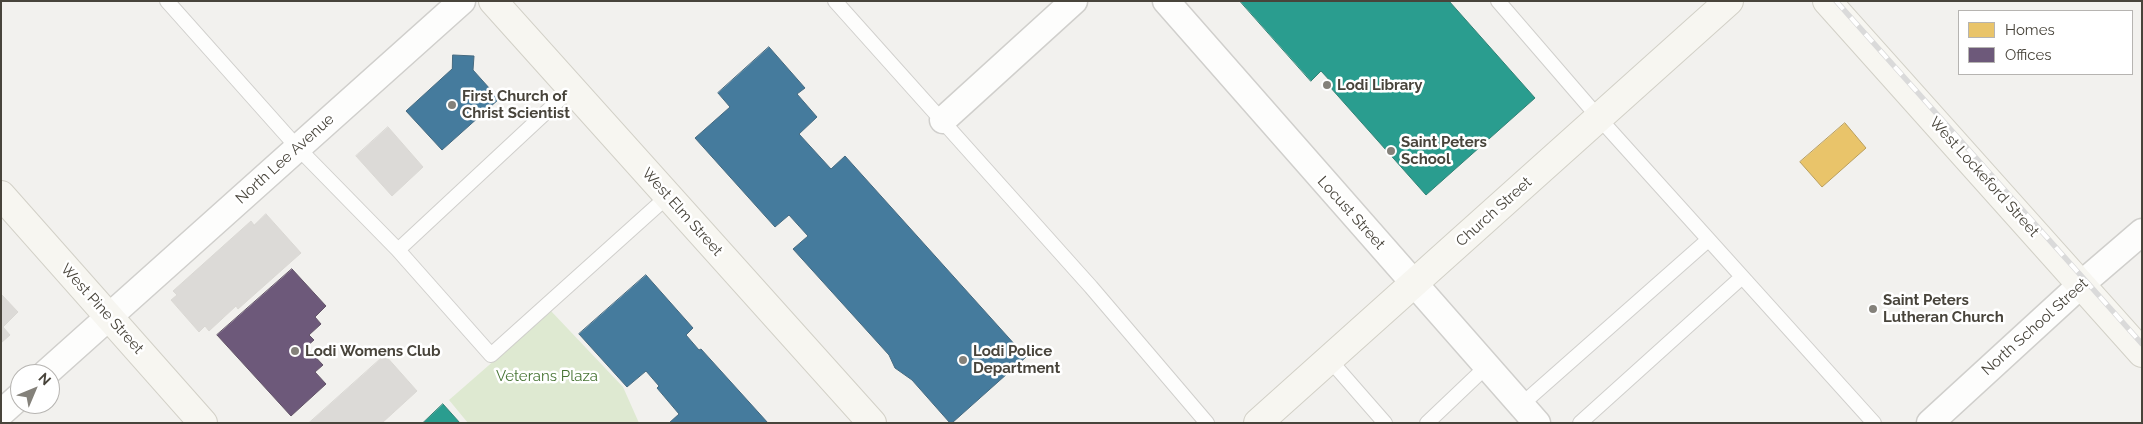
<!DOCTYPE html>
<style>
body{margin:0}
#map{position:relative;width:2143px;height:424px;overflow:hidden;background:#f2f1ee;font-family:Raleway,sans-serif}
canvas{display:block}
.frame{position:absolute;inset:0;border:2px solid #48443b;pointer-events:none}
.legend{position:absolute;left:1958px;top:10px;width:175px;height:65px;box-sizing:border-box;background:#fff;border:1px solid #b6b4b1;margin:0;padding:6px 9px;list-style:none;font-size:15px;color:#48443b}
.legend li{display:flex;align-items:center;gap:10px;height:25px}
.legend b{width:25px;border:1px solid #b6b4b1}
.north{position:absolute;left:10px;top:364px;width:50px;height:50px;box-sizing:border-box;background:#fff;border:1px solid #b6b4b1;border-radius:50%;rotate:45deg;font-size:14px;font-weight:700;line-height:20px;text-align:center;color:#48443b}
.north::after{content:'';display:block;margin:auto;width:18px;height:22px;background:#84817a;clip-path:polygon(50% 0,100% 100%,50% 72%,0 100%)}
</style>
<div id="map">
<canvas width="2143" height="424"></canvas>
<div class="frame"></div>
<ul class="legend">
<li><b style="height:14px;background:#e9c46a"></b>Homes</li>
<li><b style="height:14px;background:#6d597a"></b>Offices</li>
</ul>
<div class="north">N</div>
</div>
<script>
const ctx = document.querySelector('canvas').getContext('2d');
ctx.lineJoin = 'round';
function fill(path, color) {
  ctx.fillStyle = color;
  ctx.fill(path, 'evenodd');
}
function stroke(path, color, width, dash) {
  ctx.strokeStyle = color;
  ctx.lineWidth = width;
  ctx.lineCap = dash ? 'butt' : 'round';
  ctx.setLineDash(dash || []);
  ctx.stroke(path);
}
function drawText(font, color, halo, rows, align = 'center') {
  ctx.font = font + ' Raleway,sans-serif';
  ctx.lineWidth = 5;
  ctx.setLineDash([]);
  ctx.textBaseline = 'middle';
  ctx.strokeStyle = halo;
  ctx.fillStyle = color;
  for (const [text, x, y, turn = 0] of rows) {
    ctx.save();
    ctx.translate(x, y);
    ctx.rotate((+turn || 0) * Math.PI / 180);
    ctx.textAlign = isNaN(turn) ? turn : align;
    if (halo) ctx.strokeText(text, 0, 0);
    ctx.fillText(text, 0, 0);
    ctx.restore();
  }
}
fill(new Path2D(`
 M 551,311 L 623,387 L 639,423 L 468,423 L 449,400 Z`), '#dee9d1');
const homes = new Path2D(`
 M 1845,123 L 1866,148 L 1822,187 L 1800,162 Z`);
fill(homes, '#e9c46a');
stroke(homes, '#b99e5c', 1);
const offices = new Path2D(`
 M 292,269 L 326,306 L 315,317 L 321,324 L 309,335 L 314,340 L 306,347 L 323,365 L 315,372 L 326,384 L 291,416 L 217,335 Z`);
fill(offices, '#6d597a');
stroke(offices, '#625367', 1);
const schools = new Path2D(`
 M 1240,1 L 1449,1 L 1535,98 L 1426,195 L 1330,87 L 1333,84 L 1321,71 L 1311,81 Z
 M 443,404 L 460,423 L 423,423 Z`);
fill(schools, '#2a9d8f');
stroke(schools, '#338276', 1);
const public = new Path2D(`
 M 769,47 L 805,88 L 797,94 L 817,117 L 799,134 L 831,169 L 845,156 L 1026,357 L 952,423 L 950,423 L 912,380 L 895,368 L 889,355 L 793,249 L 808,236 L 789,215 L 775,227 L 695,138 L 730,107 L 718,93 Z
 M 453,55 L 474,56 L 473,70 L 499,99 L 442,150 L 406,111 L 452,69 Z
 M 646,275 L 693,328 L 686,335 L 699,350 L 701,349 L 768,423 L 669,423 L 679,414 L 657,388 L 659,386 L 646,371 L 627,387 L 579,334 Z`);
fill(public, '#457b9d');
stroke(public, '#466a80', 1);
const building = new Path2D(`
 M 388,127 L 423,167 L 392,196 L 356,156 Z
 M 266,214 L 301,253 L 238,309 L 236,306 L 209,331 L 205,326 L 199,332 L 171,300 L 177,295 L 173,291 L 251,221 L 254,225 Z
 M 1,294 L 18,312 L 3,327 L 10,335 L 1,343 Z
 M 385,355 L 417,391 L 382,423 L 309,423 Z`);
fill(building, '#dcdad7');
stroke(building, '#dad8d4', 1);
const lane = new Path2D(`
 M 167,1 L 297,147 L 398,250 L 491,355 L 668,196
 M 835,1 L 1091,287 L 1207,423
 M 1498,1 L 1599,118 L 1874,423
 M 398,250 L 571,89
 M 1329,359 L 1385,423
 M 1521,405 L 1708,240
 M 1427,423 L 1487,366
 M 1580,423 L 1742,277`);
const street = new Path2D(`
 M 1166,1 L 1537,423
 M 943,120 L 1074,1
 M 45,374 L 462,1
 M 1,413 L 20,396
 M 1930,423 L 2085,281 L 2142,232`);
const secondary = new Path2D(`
 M 493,1 L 872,423
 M 1827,1 L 2142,353
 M 1,195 L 203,423
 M 1258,423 L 1729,1`);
stroke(lane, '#d0cfcc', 16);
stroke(street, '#d0cfcc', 29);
stroke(secondary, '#d2d0c7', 30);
stroke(lane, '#fdfdfc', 14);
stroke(street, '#fdfdfc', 26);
stroke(secondary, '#f7f6f1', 28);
const rail = new Path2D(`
 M 1836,1 L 2142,344`);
stroke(rail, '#dadada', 5.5);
stroke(rail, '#fff', 4, [11]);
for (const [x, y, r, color] of [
 [1327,85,5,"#84817a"],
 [452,105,5,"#84817a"],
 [1391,151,5,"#84817a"],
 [1873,309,5,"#84817a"],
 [295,351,5,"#84817a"],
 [963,360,5,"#84817a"]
]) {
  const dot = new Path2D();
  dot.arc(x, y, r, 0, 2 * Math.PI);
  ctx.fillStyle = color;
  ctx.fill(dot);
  stroke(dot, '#fff', 2);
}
drawText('bold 15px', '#48443b', '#fff', [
 ["Lodi Library",1337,85],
 ["First Church of",462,96],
 ["Christ Scientist",462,113],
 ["Saint Peters",1401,142],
 ["School",1401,159],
 ["Saint Peters",1883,300],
 ["Lutheran Church",1883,317],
 ["Lodi Womens Club",305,351],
 ["Lodi Police",973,351],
 ["Department",973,368]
], 'left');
drawText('15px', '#48443b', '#fff', [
 ["North Lee Avenue",285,159,-42],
 ["West Lockeford Street",1984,177,48],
 ["West Elm Street",682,212,48],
 ["Church Street",1494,212,-42],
 ["Locust Street",1351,213,48],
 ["West Pine Street",102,309,48],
 ["North School Street",2035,327,-42]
]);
drawText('15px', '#477434', '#fff', [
 ["Veterans Plaza",547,376]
]);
</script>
